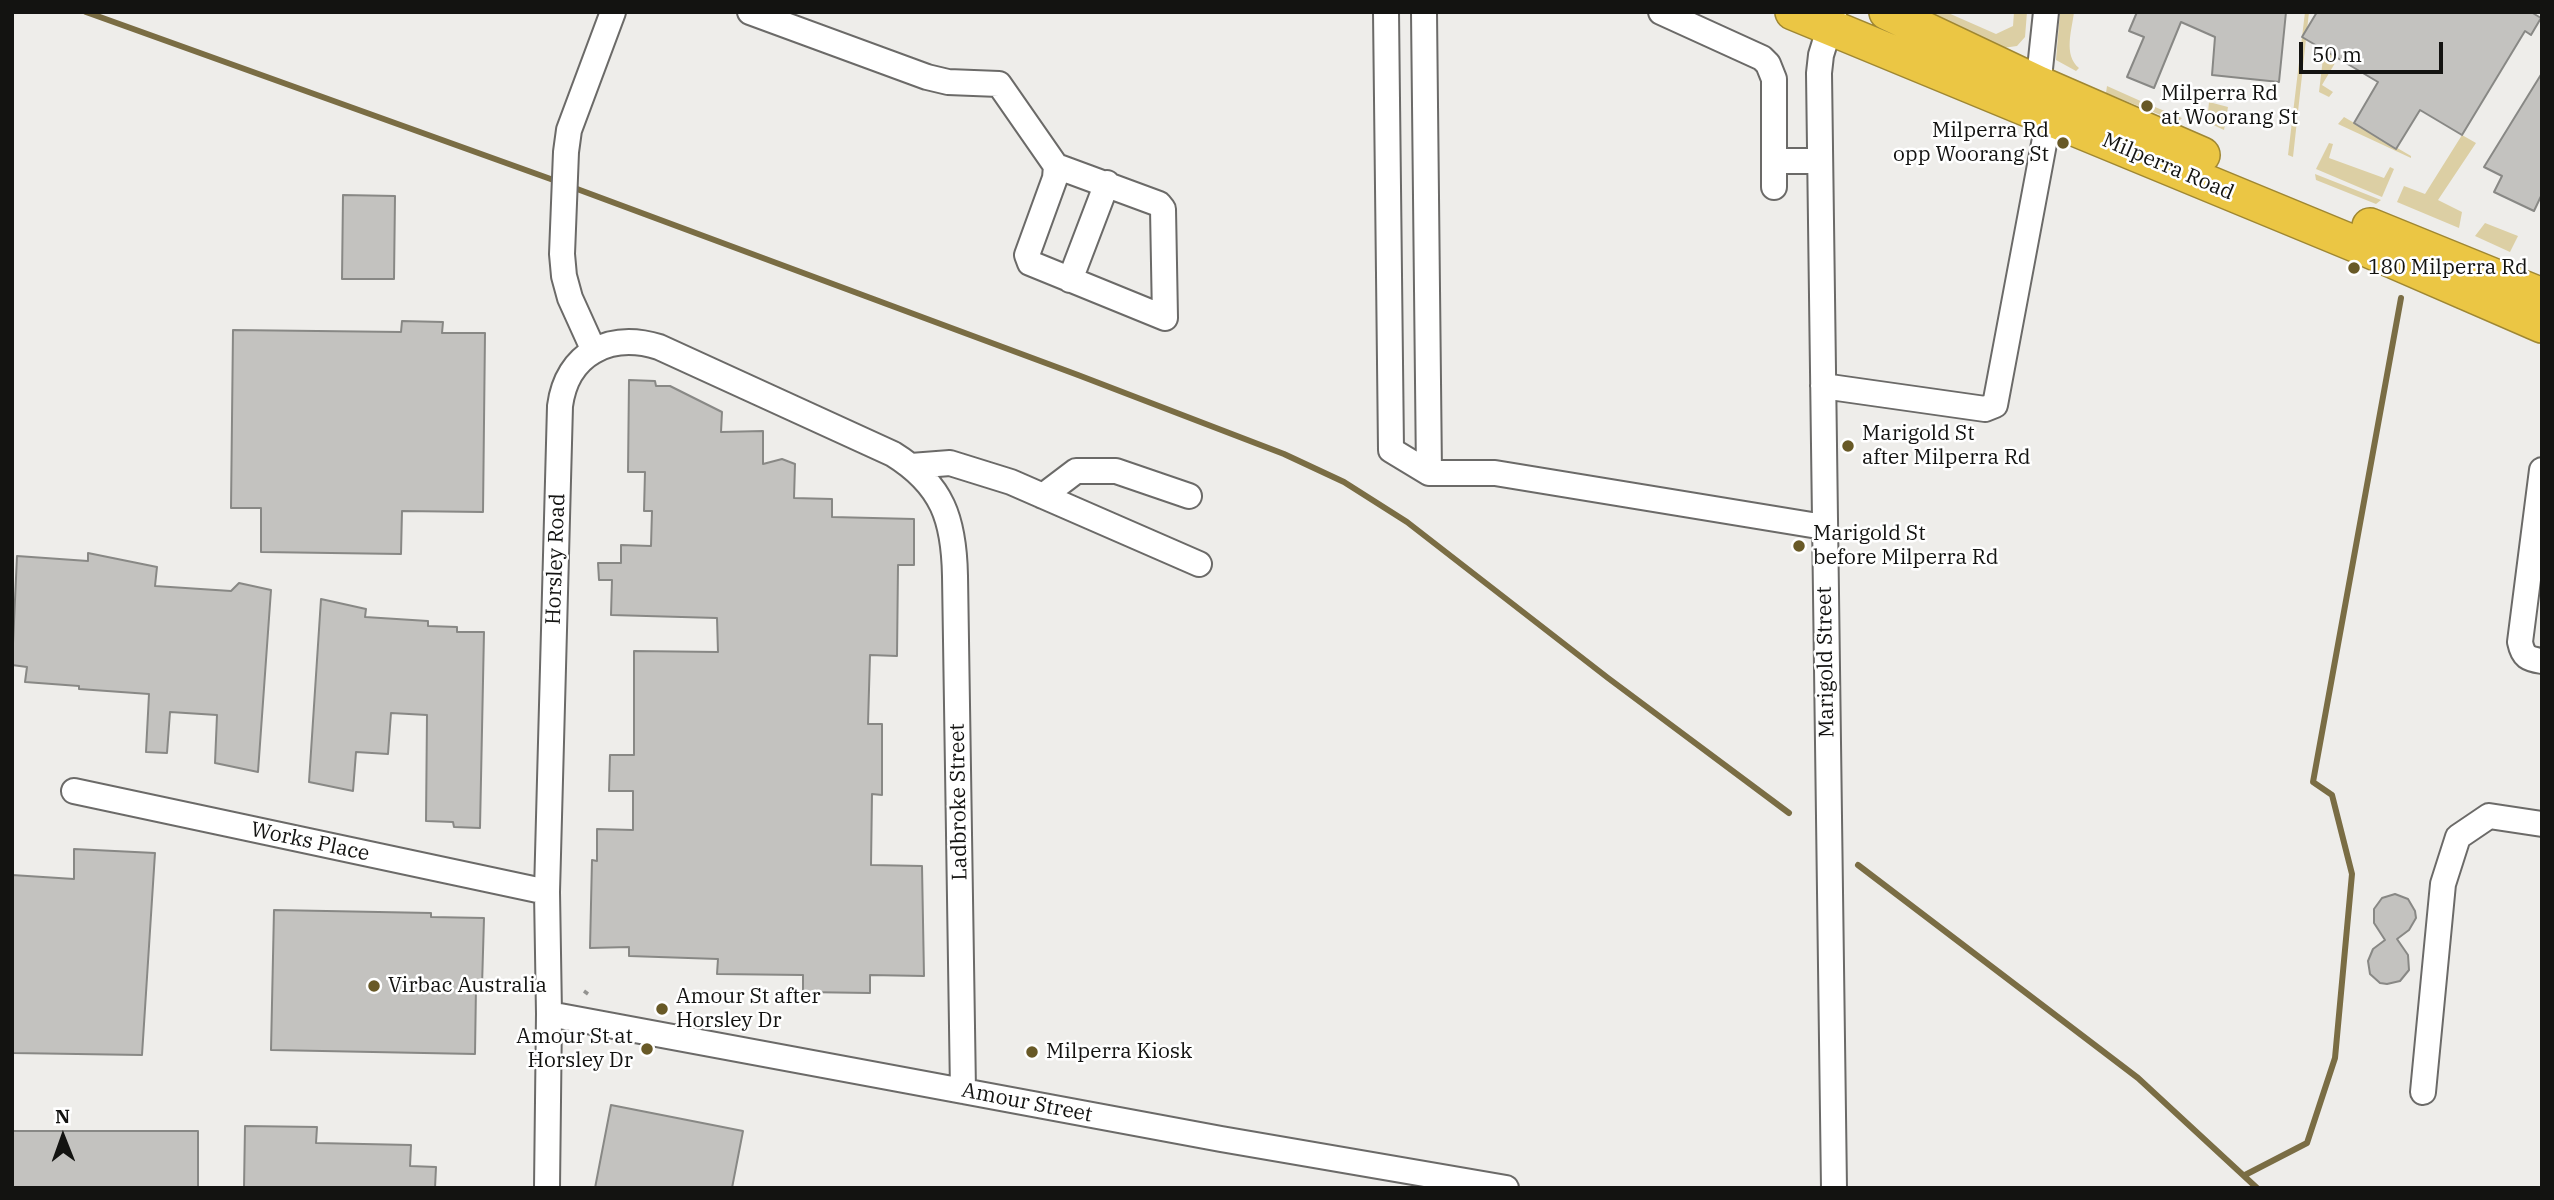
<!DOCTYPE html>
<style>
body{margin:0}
#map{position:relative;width:2554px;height:1200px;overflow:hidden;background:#eeedea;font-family:"IBM Plex Serif",serif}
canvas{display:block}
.frame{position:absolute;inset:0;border:14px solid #131311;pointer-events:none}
.north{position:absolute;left:28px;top:1102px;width:70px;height:70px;-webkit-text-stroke:5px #fff;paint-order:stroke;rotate:359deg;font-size:19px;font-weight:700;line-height:28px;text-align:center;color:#131311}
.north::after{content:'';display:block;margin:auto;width:24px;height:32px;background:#131311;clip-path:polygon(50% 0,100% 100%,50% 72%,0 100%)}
.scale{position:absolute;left:2299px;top:42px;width:144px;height:32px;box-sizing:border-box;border:4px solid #131311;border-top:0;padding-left:9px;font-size:21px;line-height:24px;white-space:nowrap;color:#131311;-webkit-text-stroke:5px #fff;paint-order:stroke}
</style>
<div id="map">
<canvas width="2554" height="1200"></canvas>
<div class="frame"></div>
<div class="north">N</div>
<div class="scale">50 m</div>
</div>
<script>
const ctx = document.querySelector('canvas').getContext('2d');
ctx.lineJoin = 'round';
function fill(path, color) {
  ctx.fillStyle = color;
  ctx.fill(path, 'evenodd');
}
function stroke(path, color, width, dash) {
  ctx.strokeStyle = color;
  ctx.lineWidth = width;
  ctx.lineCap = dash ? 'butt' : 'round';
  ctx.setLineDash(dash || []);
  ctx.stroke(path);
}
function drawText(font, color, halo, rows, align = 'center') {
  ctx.font = font + ' "IBM Plex Serif",serif';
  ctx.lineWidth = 5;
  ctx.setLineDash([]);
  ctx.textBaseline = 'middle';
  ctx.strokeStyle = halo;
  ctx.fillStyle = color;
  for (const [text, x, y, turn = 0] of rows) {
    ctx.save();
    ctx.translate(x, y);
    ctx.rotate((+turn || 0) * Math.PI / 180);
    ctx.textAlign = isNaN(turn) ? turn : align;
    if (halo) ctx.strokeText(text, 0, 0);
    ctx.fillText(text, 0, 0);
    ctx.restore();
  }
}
fill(new Path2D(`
 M 1915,12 L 1946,12 L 1996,34 L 2013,26 L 2014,12 L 2027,12 L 2025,37 L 2017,46 L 2003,48 Z
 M 2060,12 L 2074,12 C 2072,30 2063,55 2079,68 L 2076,71 L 2056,60 Z
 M 2305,12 L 2309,12 L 2293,157 L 2288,155 Z
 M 2324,50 L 2338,58 L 2322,85 L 2333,92 L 2329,97 L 2319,92 Z
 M 2107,86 L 2145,103 L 2144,106 L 2148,108 L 2150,105 L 2182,118 L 2178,122 L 2106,93 Z
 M 2209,102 L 2228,107 L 2224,130 L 2207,122 Z
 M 2344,117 L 2411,156 L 2411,158 L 2338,124 Z
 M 2462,135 L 2476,143 L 2438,200 L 2462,212 L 2459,228 L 2397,202 L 2404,186 L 2425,194 Z
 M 2329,143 L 2333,144 L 2329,158 L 2384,178 L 2390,167 L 2394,169 L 2382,197 L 2316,169 Z
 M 2315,174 L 2381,200 L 2376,204 L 2316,180 Z
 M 2485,223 L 2518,236 L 2510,252 L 2475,236 Z`), '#dccfa4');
stroke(new Path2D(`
 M 86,12 L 559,182
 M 569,186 L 1078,375 L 1284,454 L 1344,482 L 1407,522 L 1608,678 L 1789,813
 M 1858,865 L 2138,1078 L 2257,1188
 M 2245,1175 L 2307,1143 L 2335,1058 L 2352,874 L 2332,795 L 2313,782 L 2401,298`), '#7a6d44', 6);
const building = new Path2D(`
 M 2137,12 L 2286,12 L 2279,82 L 2212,75 L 2215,37 L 2181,22 L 2154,88 L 2127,77 L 2144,37 L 2129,31 Z
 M 2317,12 L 2531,12 L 2541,18 L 2531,35 L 2525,31 L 2462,135 L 2420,110 L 2396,149 L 2354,123 L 2378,82 L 2302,37 Z
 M 2542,73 L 2542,194 L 2534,211 L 2494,192 L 2502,176 L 2484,167 Z
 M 343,195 L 395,196 L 394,279 L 342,279 Z
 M 402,321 L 443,322 L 442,333 L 485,333 L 483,512 L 402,511 L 401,554 L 261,552 L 261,508 L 231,508 L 233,330 L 401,332 Z
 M 629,380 L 655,381 L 656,386 L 670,386 L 722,412 L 721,432 L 763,431 L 763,464 L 782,459 L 795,464 L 794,498 L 832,499 L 832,517 L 914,519 L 914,565 L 898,565 L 897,656 L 870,655 L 868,724 L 882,724 L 882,795 L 872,794 L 871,865 L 922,866 L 924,976 L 870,975 L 870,993 L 803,992 L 803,975 L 717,974 L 718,959 L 629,956 L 629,947 L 590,948 L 592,860 L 597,861 L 597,829 L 633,830 L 633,791 L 609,791 L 610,755 L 634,755 L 634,651 L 718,652 L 717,618 L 611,615 L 612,580 L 599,580 L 598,563 L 621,563 L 621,545 L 651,546 L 652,511 L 644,511 L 645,472 L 628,472 Z
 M 88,553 L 157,567 L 155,586 L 231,591 L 239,583 L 271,590 L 258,772 L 215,763 L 217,715 L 170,712 L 167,753 L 146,752 L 149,694 L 79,689 L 79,686 L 25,682 L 27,667 L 12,665 L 17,556 L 88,561 Z
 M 321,599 L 366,609 L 365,617 L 428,621 L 428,626 L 457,627 L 457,632 L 484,632 L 480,828 L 454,827 L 453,822 L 426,821 L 427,715 L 391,713 L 388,754 L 356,752 L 353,791 L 309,782 Z
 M 74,849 L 155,853 L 142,1055 L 12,1053 L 12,875 L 74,879 Z
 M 2395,894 L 2408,899 L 2415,911 L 2416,918 L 2409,930 L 2397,939 L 2408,955 L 2409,970 L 2400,981 L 2387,984 L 2380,983 L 2370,974 L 2368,961 L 2373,949 L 2385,940 L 2374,923 L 2374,909 L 2382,898 Z
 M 274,910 L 431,913 L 431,917 L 484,918 L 482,986 L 476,986 L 475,1054 L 271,1050 Z
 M 611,1105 L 743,1131 L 732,1188 L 595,1188 Z
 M 245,1126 L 317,1127 L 316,1143 L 411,1145 L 410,1166 L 436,1167 L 435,1188 L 244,1188 Z
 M 12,1131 L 198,1131 L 198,1188 L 12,1188 Z`);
fill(building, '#c3c2bf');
stroke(building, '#888885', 2);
const minor = new Path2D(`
 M 750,12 L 927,77 L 948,82 L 999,84 L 1056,166 L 1055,178 L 1027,255 L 1030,263 L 1165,318 L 1163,209 L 1159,204 L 1056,166
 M 1386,12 L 1391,450 L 1429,473 L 1495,473 L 1824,527
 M 1424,12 L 1429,473
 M 1661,12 L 1762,58 L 1768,64 L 1774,79 L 1774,187
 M 2037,97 L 2046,12
 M 1774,161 L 1820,161
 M 1070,280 L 1107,183
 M 594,351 L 570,298 L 564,276 L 562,254 L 566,152 L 569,130 L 613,12
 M 1823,386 L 1985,409 L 1995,405 L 2049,117
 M 911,466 L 950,463 L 1011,482 L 1199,564
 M 2542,470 L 2520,642 C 2523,657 2528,659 2542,661
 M 1043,496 L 1076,471 L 1116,471 L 1189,496
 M 74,791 L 547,892
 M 549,1014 L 1221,1139 L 1506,1188
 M 2423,1092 L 2443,884 L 2458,837 L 2489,816 L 2542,824
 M 547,1188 L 549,1014 L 547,892 L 560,406 C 567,353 610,332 659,347 L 893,454 C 943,485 954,520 955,576 L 963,1091
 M 1834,1188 L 1819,73 L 1821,55 L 1834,13`);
const highway = new Path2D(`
 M 1793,12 L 2360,246 L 2542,325
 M 1887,12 L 2039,84 L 2202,155
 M 2370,226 L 2542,296`);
stroke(minor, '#6b6a68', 28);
stroke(highway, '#9f8732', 38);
stroke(new Path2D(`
 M 584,991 L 588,994`), '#939390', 3.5, [5, 3.5]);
stroke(minor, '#fff', 24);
stroke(highway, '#ebc644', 35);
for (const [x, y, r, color] of [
 [2147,106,7,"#685926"],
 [2063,143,7,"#685926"],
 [2354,268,7,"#685926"],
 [1848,446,7,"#685926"],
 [1799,546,7,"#685926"],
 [374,986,7,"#685926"],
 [662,1009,7,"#685926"],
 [647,1049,7,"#685926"],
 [1032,1052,7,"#685926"]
]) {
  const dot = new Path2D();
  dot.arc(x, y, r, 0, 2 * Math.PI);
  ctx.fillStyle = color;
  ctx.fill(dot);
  stroke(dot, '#fff', 2.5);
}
drawText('21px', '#131311', '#fff', [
 ["Milperra Rd",2161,94],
 ["at Woorang St",2161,118],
 ["Milperra Rd",2049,131,"right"],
 ["opp Woorang St",2049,155,"right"],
 ["180 Milperra Rd",2368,268],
 ["Marigold St",1862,434],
 ["after Milperra Rd",1862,458],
 ["Marigold St",1813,534],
 ["before Milperra Rd",1813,558],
 ["Virbac Australia",388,986],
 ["Amour St after",676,997],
 ["Horsley Dr",676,1021],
 ["Amour St at",633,1037,"right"],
 ["Horsley Dr",633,1061,"right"],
 ["Milperra Kiosk",1046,1052]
], 'left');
drawText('21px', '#131311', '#fff', [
 ["Milperra Road",2168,167,23],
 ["Horsley Road",556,559,-88],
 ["Marigold Street",1826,662,-91],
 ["Ladbroke Street",959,802,-91],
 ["Works Place",310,842,12],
 ["Amour Street",1027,1103,11]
]);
</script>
